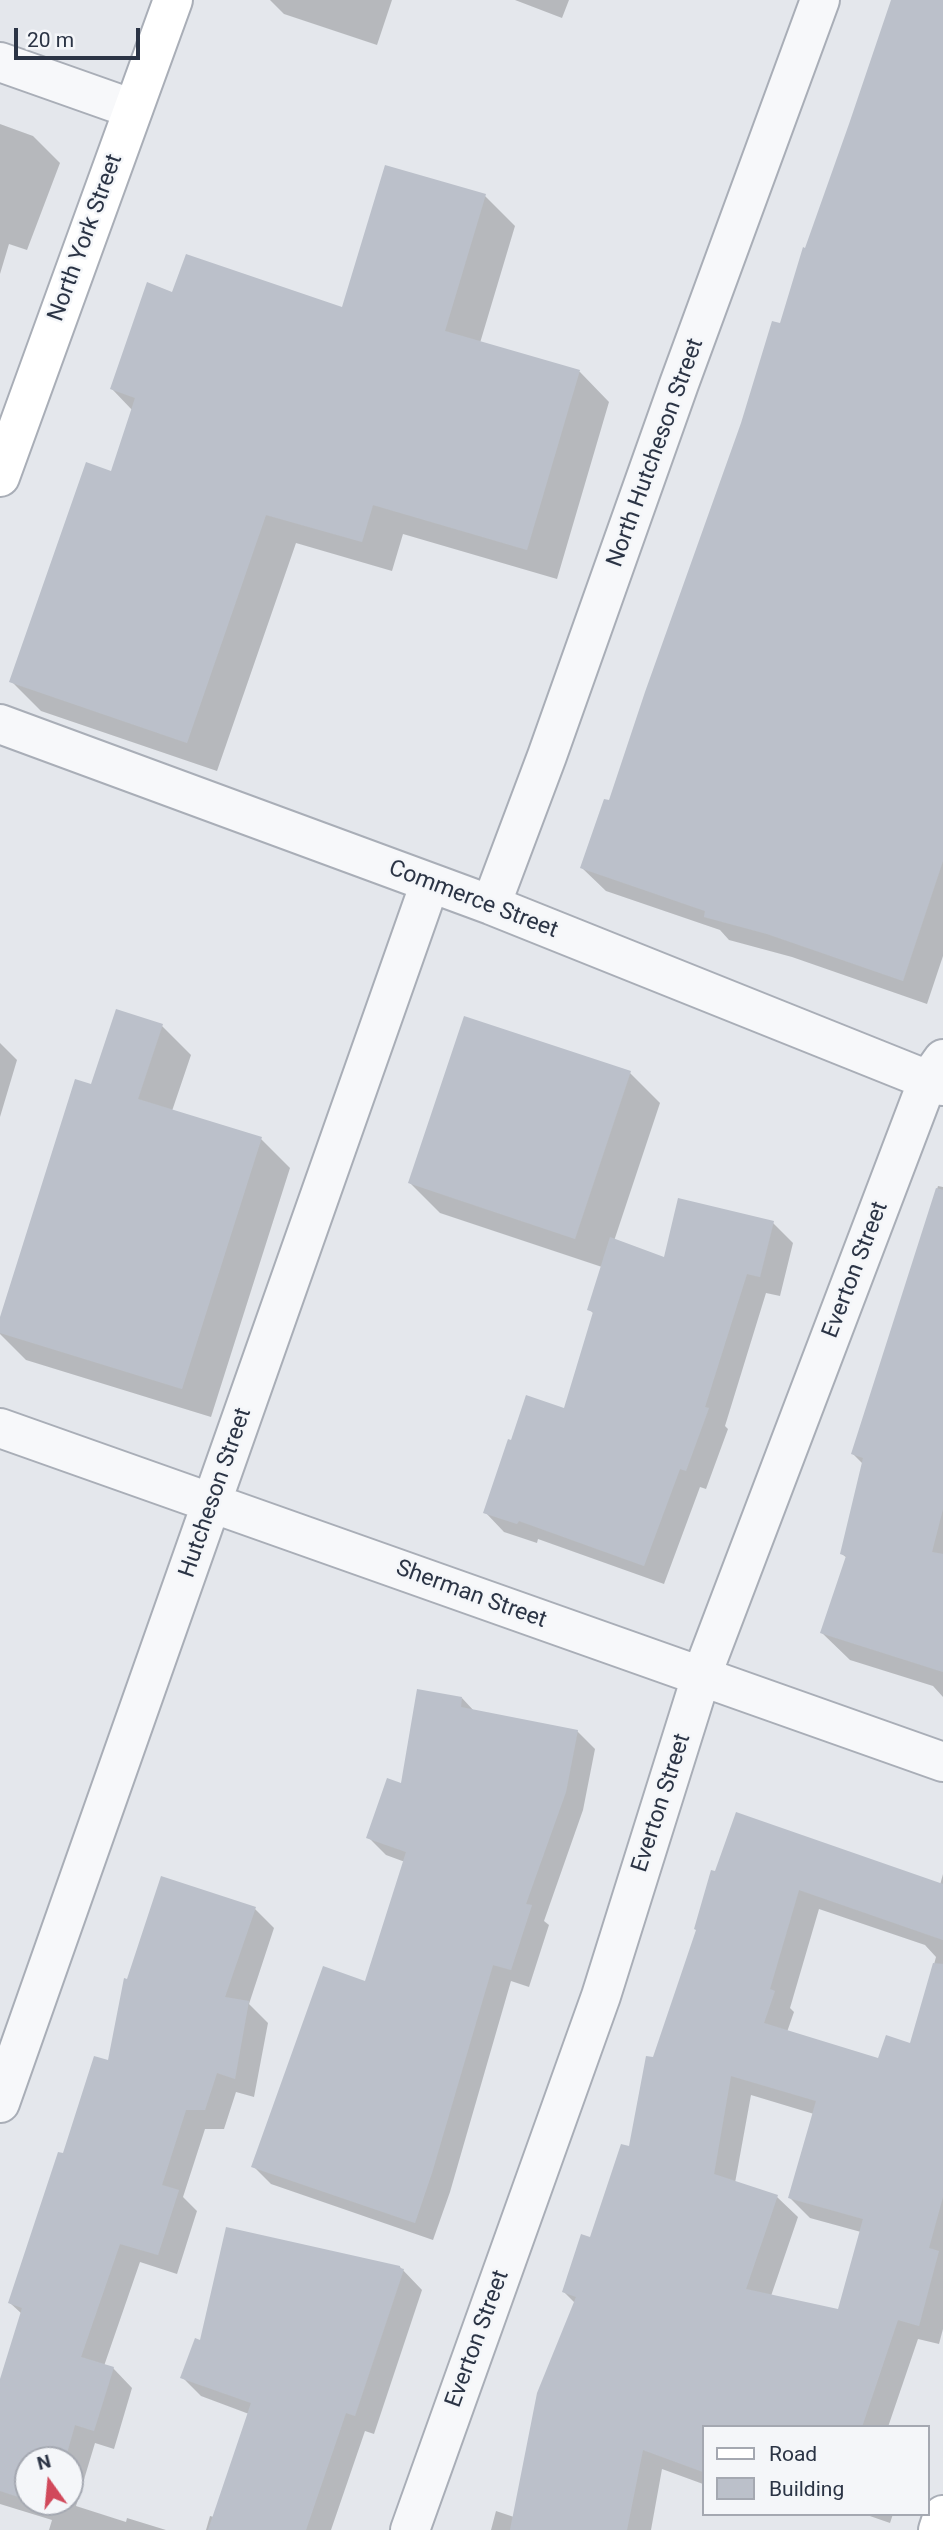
<!DOCTYPE html>
<style>
body{margin:0}
#map{position:relative;width:943px;height:2530px;overflow:hidden;background:#e4e7ec;font-family:Roboto,sans-serif}
canvas{display:block}
.legend{position:absolute;left:702px;top:2425px;width:228px;height:91px;box-sizing:border-box;background:#f4f6f9;border:2px solid #a4a8b1;margin:0;padding:9px 12px;list-style:none;font-size:21px;color:#2b3445}
.legend li{display:flex;align-items:center;gap:14px;height:35px}
.legend b{width:35px;border:2px solid #a4a8b1}
.north{position:absolute;left:14px;top:2446px;width:70px;height:70px;box-sizing:border-box;background:#f4f6f9;border:2px solid #a4a8b1;border-radius:50%;rotate:345deg;font-size:19px;font-weight:700;line-height:28px;text-align:center;color:#2b3445}
.north::after{content:'';display:block;margin:auto;width:24px;height:32px;background:#d1495b;clip-path:polygon(50% 0,100% 100%,50% 72%,0 100%)}
.scale{position:absolute;left:14px;top:28px;width:126px;height:32px;box-sizing:border-box;border:4px solid #2b3445;border-top:0;padding-left:9px;font-size:21px;line-height:24px;white-space:nowrap;color:#2b3445;-webkit-text-stroke:5px #f4f6f9;paint-order:stroke}
</style>
<div id="map">
<canvas width="943" height="2530"></canvas>
<ul class="legend">
<li><b style="height:9px;background:#fff"></b>Road</li>
<li><b style="height:19px;background:#bbc0ca"></b>Building</li>
</ul>
<div class="north">N</div>
<div class="scale">20 m</div>
</div>
<script>
const ctx = document.querySelector('canvas').getContext('2d');
ctx.lineJoin = 'round';
function fill(path, color) {
  ctx.fillStyle = color;
  ctx.fill(path, 'evenodd');
}
function stroke(path, color, width, dash) {
  ctx.strokeStyle = color;
  ctx.lineWidth = width;
  ctx.lineCap = dash ? 'butt' : 'round';
  ctx.setLineDash(dash || []);
  ctx.stroke(path);
}
function drawText(font, color, halo, rows, align = 'center') {
  ctx.font = font + ' Roboto,sans-serif';
  ctx.lineWidth = 5;
  ctx.setLineDash([]);
  ctx.textBaseline = 'middle';
  ctx.strokeStyle = halo;
  ctx.fillStyle = color;
  for (const [text, x, y, turn = 0] of rows) {
    ctx.save();
    ctx.translate(x, y);
    ctx.rotate((+turn || 0) * Math.PI / 180);
    ctx.textAlign = isNaN(turn) ? turn : align;
    if (halo) ctx.strokeText(text, 0, 0);
    ctx.fillText(text, 0, 0);
    ctx.restore();
  }
}
fill(new Path2D(`
 M 270,0 L 392,0 L 377,45 L 284,14 Z
 M 515,0 L 569,0 L 562,18 Z
 M 893,0 L 943,0 L 943,956 L 927,1004 L 792,957 L 729,940 L 720,930 L 606,891 L 582,868 L 611,803 L 781,325 Z
 M 0,124 L 33,136 L 60,163 L 27,250 L 9,244 L 0,274 Z
 M 485,196 L 515,226 L 480,343 L 580,372 L 609,402 L 557,579 L 403,534 L 392,571 L 296,543 L 217,771 L 41,711 L 11,681 L 113,473 L 133,411 L 112,389 L 173,294 L 343,309 Z
 M 466,1018 L 630,1073 L 660,1103 L 614,1241 L 665,1259 L 773,1223 L 793,1243 L 780,1296 L 766,1293 L 725,1426 L 728,1429 L 706,1489 L 700,1487 L 664,1584 L 538,1539 L 537,1543 L 504,1532 L 485,1512 L 512,1442 L 565,1410 L 594,1314 L 589,1309 L 602,1267 L 440,1213 L 410,1183 Z
 M 162,1026 L 191,1055 L 172,1111 L 261,1139 L 290,1168 L 211,1417 L 26,1360 L 0,1334 L 0,1322 L 92,1087 Z
 M 0,1043 L 17,1060 L 0,1117 Z
 M 938,1186 L 943,1187 L 943,1697 L 933,1686 L 850,1660 L 822,1633 L 847,1558 L 842,1554 L 863,1464 L 853,1454 Z
 M 462,1698 L 475,1712 L 577,1731 L 595,1749 L 583,1810 L 544,1921 L 549,1925 L 529,1987 L 511,1981 L 450,2192 L 433,2240 L 271,2184 L 253,2166 L 366,1983 L 405,1862 L 386,1855 L 368,1837 Z
 M 712,1872 L 940,1885 L 943,1874 L 943,2329 L 939,2344 L 918,2339 L 888,2427 L 703,2427 L 703,2484 L 662,2469 L 651,2530 L 491,2530 L 496,2511 L 514,2517 L 575,2303 L 564,2292 L 591,2239 L 631,2149 L 654,2059 L 697,1930 ZM 819,1909 L 925,1945 L 936,1957 L 912,2045 L 879,2060 L 787,2032 L 794,2012 L 790,2008 ZM 751,2095 L 814,2114 L 790,2198 L 810,2218 L 861,2232 L 840,2311 L 771,2296 L 798,2217 L 777,2197 L 735,2183 Z
 M 255,1909 L 274,1928 L 249,2004 L 268,2023 L 254,2097 L 236,2092 L 224,2129 L 205,2129 L 183,2197 L 197,2211 L 177,2274 L 140,2262 L 104,2366 L 113,2368 L 132,2388 L 114,2449 L 95,2443 L 76,2506 L 126,2522 L 127,2518 L 166,2530 L 49,2530 L 52,2520 L 0,2504 L 0,2385 L 22,2314 L 10,2303 L 64,2155 L 109,2063 L 128,1981 ZM 28,2460 L 70,2460 L 70,2502 L 28,2502 Z
 M 400,2267 L 422,2290 L 374,2434 L 365,2431 L 331,2530 L 206,2530 L 210,2516 L 214,2517 L 249,2414 L 201,2396 L 182,2377 L 201,2342 Z
 M 864,2514 L 893,2514 L 890,2523 Z`), '#0003');
fill(new Path2D(`
 M 891,0 L 943,0 L 943,861 L 903,981 L 767,934 L 704,917 L 705,911 L 580,868 L 604,799 L 609,800 L 645,692 L 741,423 L 772,321 L 780,323 L 803,247 L 805,248 L 849,124 Z
 M 385,165 L 486,194 L 445,331 L 580,370 L 527,550 L 373,505 L 362,542 L 266,515 L 187,743 L 9,682 L 86,462 L 111,471 L 135,398 L 110,389 L 147,282 L 172,292 L 186,254 L 342,307 Z
 M 116,1009 L 163,1024 L 138,1099 L 262,1137 L 182,1389 L 0,1333 L 0,1317 L 75,1079 L 91,1084 Z
 M 464,1016 L 631,1071 L 575,1239 L 408,1183 Z
 M 936,1188 L 943,1190 L 943,1509 L 932,1552 L 943,1554 L 943,1672 L 820,1633 L 846,1556 L 840,1554 L 863,1458 L 851,1454 Z
 M 678,1198 L 774,1221 L 760,1277 L 747,1274 L 705,1407 L 709,1408 L 686,1471 L 680,1469 L 644,1566 L 519,1521 L 517,1524 L 483,1513 L 508,1439 L 511,1440 L 526,1395 L 564,1408 L 593,1312 L 587,1310 L 610,1237 L 664,1257 Z
 M 417,1689 L 462,1697 L 461,1707 L 578,1730 L 566,1792 L 526,1904 L 532,1905 L 511,1970 L 493,1965 L 432,2173 L 415,2223 L 251,2167 L 323,1966 L 365,1981 L 406,1852 L 366,1838 L 387,1778 L 401,1783 Z
 M 736,1812 L 943,1884 L 943,1940 L 799,1890 L 770,1989 L 775,1991 L 764,2023 L 878,2058 L 886,2035 L 910,2043 L 933,1963 L 943,1964 L 943,2197 L 929,2248 L 939,2251 L 919,2326 L 898,2320 L 862,2427 L 703,2427 L 703,2472 L 643,2450 L 627,2530 L 510,2530 L 537,2393 L 576,2297 L 562,2292 L 581,2234 L 590,2237 L 621,2144 L 629,2146 L 646,2056 L 653,2057 L 696,1930 L 694,1929 L 711,1870 L 715,1871 ZM 731,2076 L 816,2101 L 788,2198 L 863,2219 L 838,2309 L 746,2289 L 778,2195 L 714,2174 Z
 M 161,1876 L 256,1907 L 225,1997 L 249,2001 L 235,2079 L 217,2073 L 205,2110 L 186,2110 L 162,2185 L 179,2190 L 158,2255 L 120,2244 L 81,2357 L 114,2367 L 94,2431 L 75,2425 L 65,2460 L 28,2460 L 28,2500 L 0,2491 L 0,2379 L 22,2308 L 8,2303 L 58,2152 L 63,2153 L 94,2056 L 108,2060 L 124,1978 L 127,1979 Z
 M 226,2227 L 400,2266 L 400,2268 L 404,2269 L 355,2416 L 346,2413 L 306,2530 L 208,2530 L 251,2403 L 180,2378 L 195,2338 L 200,2340 Z`), '#bbc0ca');
const street = new Path2D(`
 M 0,62 L 133,109
 M 0,724 L 491,905 L 943,1086
 M 491,905 L 547,756 L 679,384 L 820,0
 M 0,1428 L 943,1762
 M 0,2103 L 430,883
 M 410,2530 L 601,1996 L 701,1677 L 928,1080 L 943,1059`);
const secondary = new Path2D(`
 M 0,477 L 173,0
 M 938,2530 L 943,2515`);
stroke(street, '#a9aeb7', 42);
stroke(secondary, '#a9aeb7', 42);
stroke(street, '#f7f8fa', 38);
stroke(secondary, '#fff', 38);
drawText('23px', '#2b3445', '#f4f6f9', [
 ["North York Street",86,238,-70],
 ["North Hutcheson Street",656,453,-70],
 ["Commerce Street",473,900,21],
 ["Everton Street",856,1270,-69],
 ["Hutcheson Street",216,1493,-71],
 ["Sherman Street",471,1595,20],
 ["Everton Street",662,1803,-72],
 ["Everton Street",478,2339,-70]
]);
</script>
